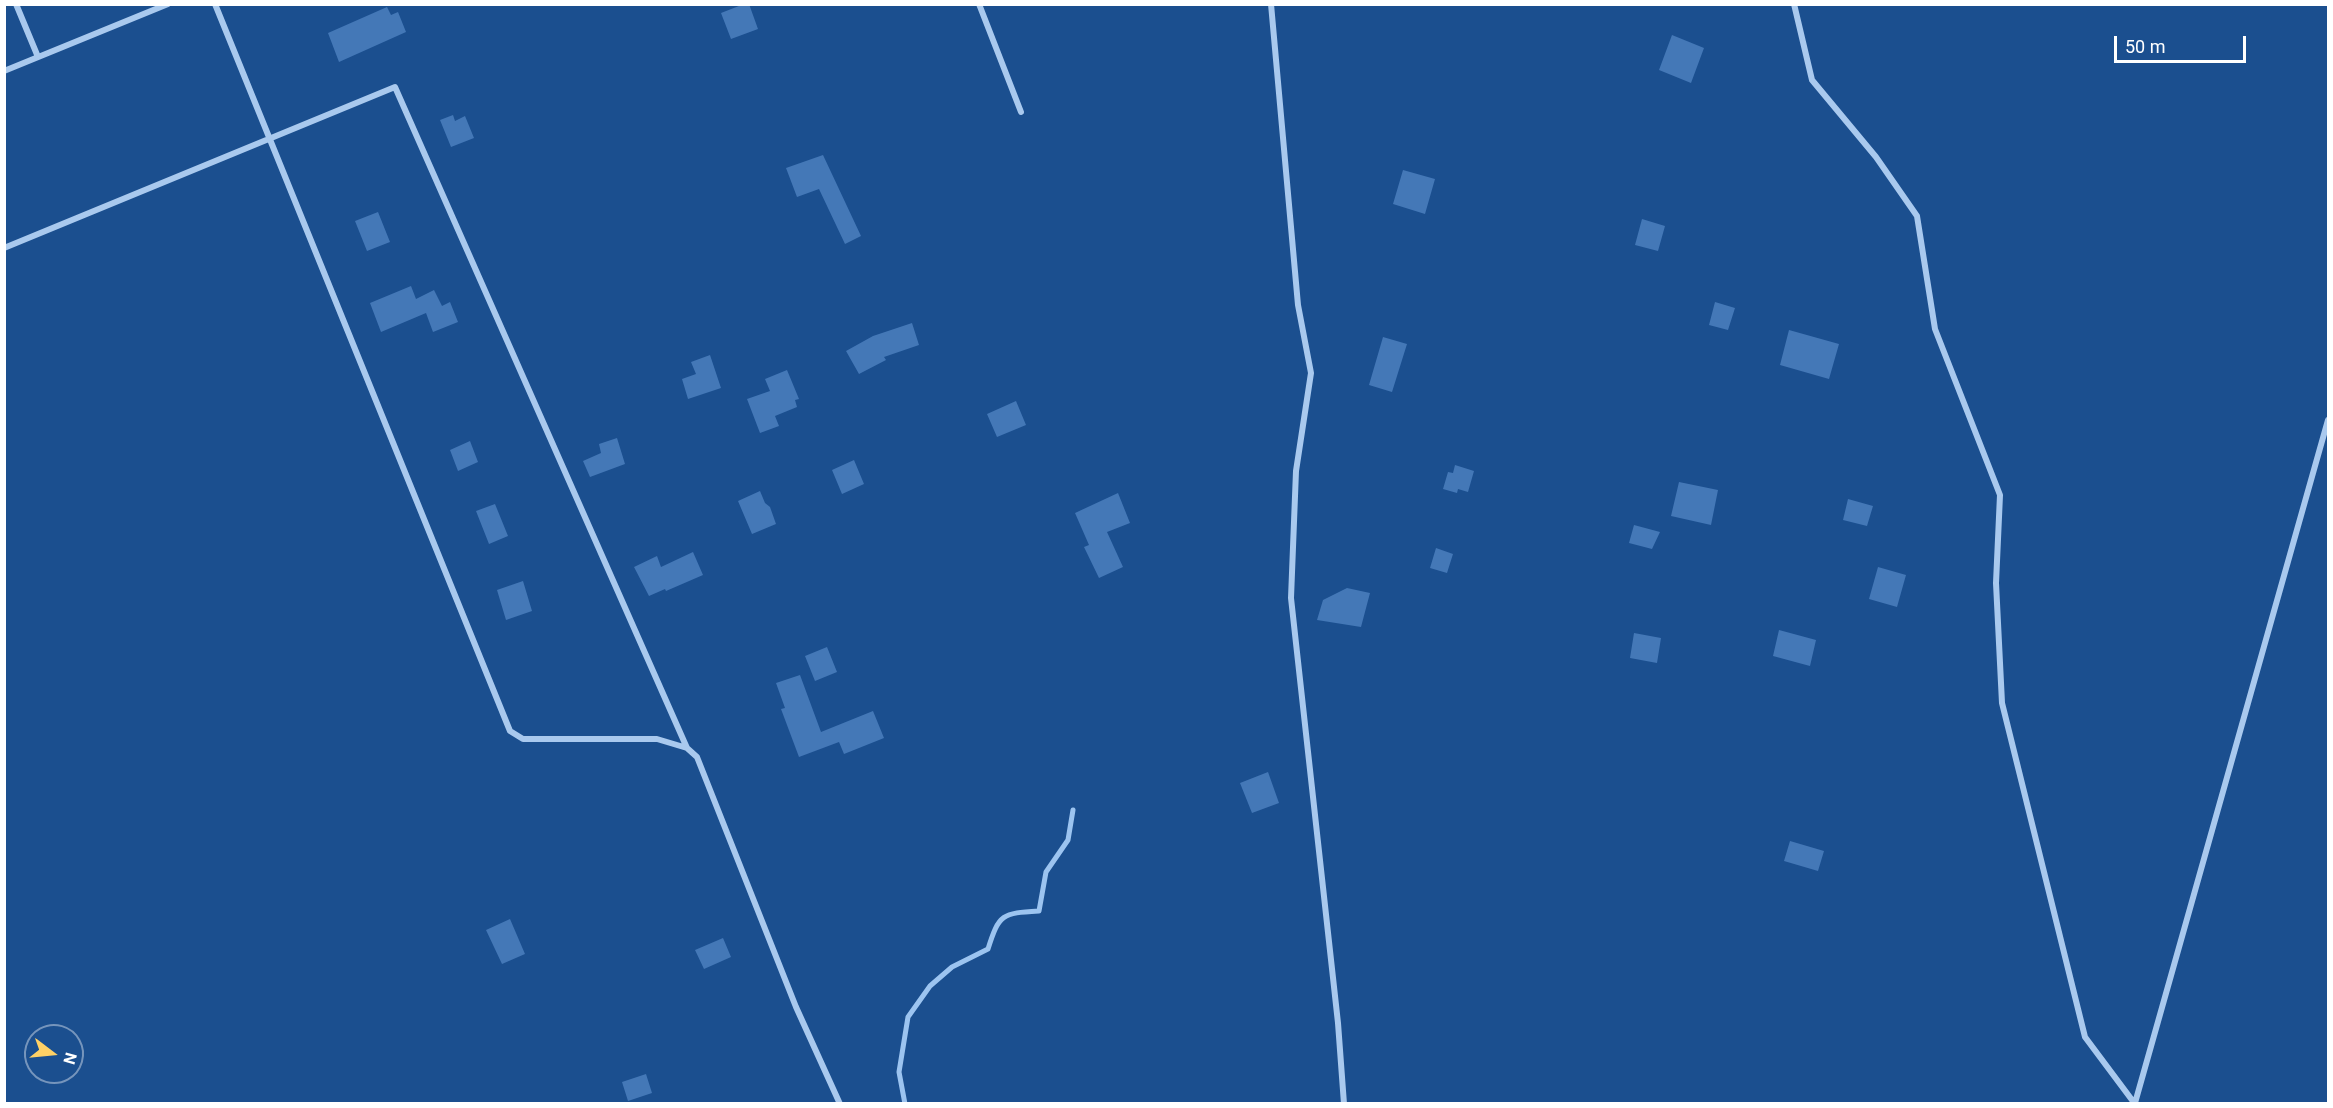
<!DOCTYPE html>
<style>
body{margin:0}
#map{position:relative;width:2333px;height:1108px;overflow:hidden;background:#1b4f8f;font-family:Roboto,sans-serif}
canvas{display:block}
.frame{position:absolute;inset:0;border:6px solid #fff;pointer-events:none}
.north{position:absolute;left:24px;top:1024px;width:60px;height:60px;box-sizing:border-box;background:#1b4f8f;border:2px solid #7695bc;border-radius:50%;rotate:106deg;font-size:16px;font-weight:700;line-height:24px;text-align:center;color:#fff}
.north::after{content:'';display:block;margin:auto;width:21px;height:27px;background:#ffd166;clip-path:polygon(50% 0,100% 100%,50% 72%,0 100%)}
.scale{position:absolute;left:2114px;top:36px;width:132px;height:27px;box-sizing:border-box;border:3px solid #fff;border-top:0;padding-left:8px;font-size:18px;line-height:21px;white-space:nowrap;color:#fff;-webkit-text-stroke:4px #1b4f8f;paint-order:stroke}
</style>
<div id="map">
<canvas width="2333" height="1108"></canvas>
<div class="frame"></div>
<div class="north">N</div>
<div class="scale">50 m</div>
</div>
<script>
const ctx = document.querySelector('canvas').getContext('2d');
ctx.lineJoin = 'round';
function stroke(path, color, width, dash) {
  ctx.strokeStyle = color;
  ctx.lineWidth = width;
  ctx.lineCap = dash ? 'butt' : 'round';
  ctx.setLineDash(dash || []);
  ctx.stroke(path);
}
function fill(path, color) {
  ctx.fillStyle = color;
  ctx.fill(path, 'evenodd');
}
stroke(new Path2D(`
 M 905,1104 L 899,1072 L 908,1017 L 930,986 L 952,967 L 988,949 C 999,914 1002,913 1039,911 L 1046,872 L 1068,840 L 1073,810`), '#9cc4f0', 5);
fill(new Path2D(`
 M 744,4 L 749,4 L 758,29 L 731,39 L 721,13 Z
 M 387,7 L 391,15 L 398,12 L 406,32 L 339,62 L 328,33 Z
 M 1672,35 L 1704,48 L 1691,83 L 1659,70 Z
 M 453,115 L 455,121 L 465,116 L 474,138 L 451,147 L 440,120 Z
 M 823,155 L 861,236 L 845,244 L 819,189 L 797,197 L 786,168 Z
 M 1403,170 L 1435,179 L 1425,214 L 1393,204 Z
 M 378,212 L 390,242 L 367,251 L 355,221 Z
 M 1642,219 L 1665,226 L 1658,251 L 1635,245 Z
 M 411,286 L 416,299 L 434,290 L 442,306 L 450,302 L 458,322 L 433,332 L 426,313 L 381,332 L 370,303 Z
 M 1715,302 L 1735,308 L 1728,330 L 1709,325 Z
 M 912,323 L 919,345 L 884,357 L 886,360 L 859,374 L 846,351 L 873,336 Z
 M 1789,330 L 1839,344 L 1829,379 L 1780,365 Z
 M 1383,337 L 1407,344 L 1392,392 L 1369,385 Z
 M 710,355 L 721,388 L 688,399 L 682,379 L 696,374 L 691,362 Z
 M 787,370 L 799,399 L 795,400 L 797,407 L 775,416 L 779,426 L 760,433 L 747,399 L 770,391 L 765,379 Z
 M 1016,401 L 1026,425 L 997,437 L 987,414 Z
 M 617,438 L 625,464 L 590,477 L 583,461 L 601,453 L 599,444 Z
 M 470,441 L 478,462 L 458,471 L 450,450 Z
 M 854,460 L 864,484 L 842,494 L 832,470 Z
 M 1455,465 L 1474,471 L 1468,492 L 1458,489 L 1457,493 L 1443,489 L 1448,472 L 1453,473 Z
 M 1679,482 L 1718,490 L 1711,525 L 1671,516 Z
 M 760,491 L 765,503 L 770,507 L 776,524 L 752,534 L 738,501 Z
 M 1118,493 L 1130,523 L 1107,532 L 1123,567 L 1099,578 L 1084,547 L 1089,545 L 1075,513 Z
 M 1848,499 L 1873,506 L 1867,526 L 1843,520 Z
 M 495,504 L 508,536 L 489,544 L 476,511 Z
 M 1634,525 L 1660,532 L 1652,549 L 1629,543 Z
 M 1436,548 L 1453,554 L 1447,573 L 1430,568 Z
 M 693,552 L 703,575 L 666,591 L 665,589 L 649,596 L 634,567 L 657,556 L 661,567 Z
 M 1878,567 L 1906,575 L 1897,607 L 1869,599 Z
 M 523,581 L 532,611 L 506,620 L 497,590 Z
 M 1347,588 L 1370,593 L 1361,627 L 1317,620 L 1323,600 Z
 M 1779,630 L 1816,640 L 1810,666 L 1773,656 Z
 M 1634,633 L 1661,638 L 1657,663 L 1630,658 Z
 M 827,647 L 837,672 L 815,681 L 805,656 Z
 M 800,675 L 821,732 L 873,711 L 884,738 L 844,754 L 839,742 L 799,757 L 781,709 L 785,708 L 776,683 Z
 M 1268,772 L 1279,803 L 1252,813 L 1240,783 Z
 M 1790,841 L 1824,851 L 1818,871 L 1784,861 Z
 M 510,919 L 525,954 L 502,964 L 486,930 Z
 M 723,938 L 731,957 L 704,969 L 695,950 Z
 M 646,1074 L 652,1093 L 628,1101 L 622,1082 Z`), '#4478b7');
stroke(new Path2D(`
 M 16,4 L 38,57
 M 215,4 L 510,731 L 523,739 L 657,739 L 687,748 L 697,757 L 796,1007 L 840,1104
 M 979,4 L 1021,112
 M 1271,4 L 1298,305 L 1311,373 L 1296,471 L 1291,598 L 1338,1023 L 1344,1104
 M 1794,4 L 1812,80 L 1876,157 L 1917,216 L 1935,329 L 2000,495 L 1996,583 L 2002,703 L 2085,1037 L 2135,1104
 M 4,71 L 168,4
 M 4,248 L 395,87 L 687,748
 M 2135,1103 L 2328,420`), '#a9c9ee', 6);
</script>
